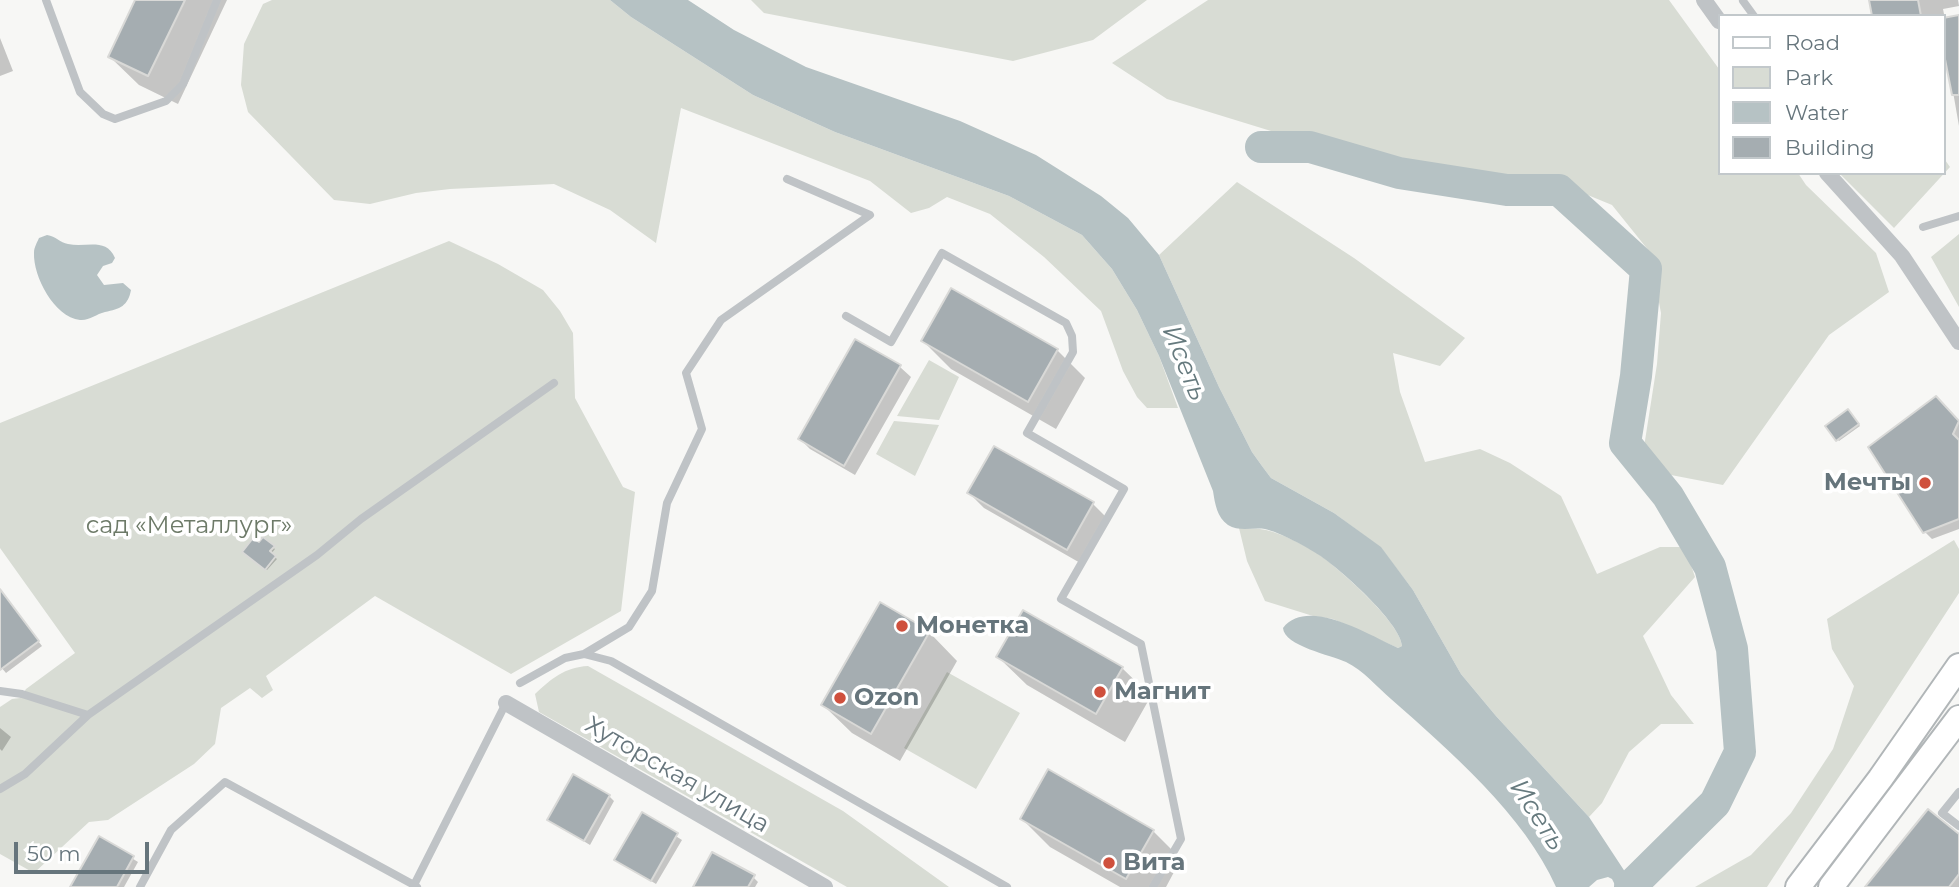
<!DOCTYPE html>
<meta charset="utf-8">
<style>
body{margin:0}
#map{position:relative;width:1959px;height:887px;overflow:hidden;background:#f7f7f5;font-family:Montserrat,sans-serif}
canvas{display:block}
.legend{position:absolute;left:1718px;top:14px;width:228px;height:161px;box-sizing:border-box;background:#fff;border:2px solid #c2c8cb;margin:0;padding:9px 12px;list-style:none;font-size:21px;color:#66757c}
.legend li{display:flex;align-items:center;gap:14px;height:35px}
.legend b{width:35px;border:2px solid #c2c8cb}
.scale{position:absolute;left:14px;top:842px;width:135px;height:32px;box-sizing:border-box;border:4px solid #66757c;border-top:0;padding-left:9px;font-size:21px;line-height:24px;white-space:nowrap;color:#66757c;-webkit-text-stroke:5px #fff;paint-order:stroke}
</style>
<div id="map">
<canvas width="1959" height="887"></canvas>
<ul class="legend">
<li><b style="height:9px;background:#fff"></b>Road</li>
<li><b style="height:19px;background:#d8dcd4"></b>Park</li>
<li><b style="height:19px;background:#b6c2c4"></b>Water</li>
<li><b style="height:19px;background:#a5adb1"></b>Building</li>
</ul>
<div class="scale">50 m</div>
</div>
<script>
const ctx = document.querySelector('canvas').getContext('2d');
ctx.lineJoin = 'round';
function fill(path, color) {
  ctx.fillStyle = color;
  ctx.fill(path, 'evenodd');
}
function stroke(path, color, width, dash) {
  ctx.strokeStyle = color;
  ctx.lineWidth = width;
  ctx.lineCap = dash ? 'butt' : 'round';
  ctx.setLineDash(dash || []);
  ctx.stroke(path);
}
function drawText(font, color, halo, rows, align = 'center') {
  ctx.font = font + ' Montserrat,sans-serif';
  ctx.lineWidth = 7;
  ctx.setLineDash([]);
  ctx.textBaseline = 'middle';
  ctx.strokeStyle = halo;
  ctx.fillStyle = color;
  for (const [text, x, y, turn = 0] of rows) {
    ctx.save();
    ctx.translate(x, y);
    ctx.rotate((+turn || 0) * Math.PI / 180);
    ctx.textAlign = isNaN(turn) ? turn : align;
    if (halo) ctx.strokeText(text, 0, 0);
    ctx.fillText(text, 0, 0);
    ctx.restore();
  }
}
fill(new Path2D(`
 M 272,0 L 610,0 L 631,17 L 753,95 L 835,132 L 1009,196 L 1082,235 L 1112,269 L 1137,310 L 1159,356 L 1178,408 L 1147,408 L 1137,397 L 1123,371 L 1101,311 L 1044,257 L 990,214 L 947,197 L 929,208 L 911,213 L 870,181 L 681,108 L 656,243 L 610,210 L 554,184 L 450,189 L 416,193 L 370,204 L 334,200 L 248,112 L 241,85 L 244,44 L 263,4 Z
 M 751,0 L 1147,0 L 1093,40 L 1013,61 L 764,13 Z
 M 1208,0 L 1669,0 L 1719,69 L 1719,173 L 1798,173 L 1806,185 L 1876,253 L 1889,292 L 1829,335 L 1723,485 L 1671,475 L 1644,447 L 1657,364 L 1661,313 L 1649,251 L 1612,205 L 1539,175 L 1473,189 L 1390,162 L 1344,141 L 1271,131 L 1167,99 L 1112,63 Z
 M 1943,157 L 1950,167 L 1894,228 L 1839,173 L 1943,173 Z
 M 1237,182 L 1354,258 L 1465,338 L 1440,366 L 1393,353 L 1400,392 L 1425,462 L 1480,449 L 1510,463 L 1561,496 L 1597,574 L 1660,547 L 1685,547 L 1695,577 L 1643,636 L 1671,695 L 1694,724 L 1661,724 L 1629,752 L 1602,803 L 1589,817 L 1496,716 L 1461,674 L 1413,590 L 1381,548 L 1334,513 L 1271,478 L 1262,466 L 1252,452 L 1219,387 L 1159,255 Z
 M 1959,234 L 1959,307 L 1931,257 Z
 M 449,241 L 498,264 L 543,290 L 560,311 L 573,333 L 575,398 L 623,487 L 635,492 L 621,611 L 511,674 L 375,596 L 266,676 L 273,690 L 262,698 L 250,688 L 221,708 L 215,744 L 194,764 L 108,820 L 89,822 L 34,873 L 0,854 L 0,707 L 12,699 L 20,698 L 26,689 L 75,653 L 0,548 L 0,423 Z
 M 929,360 L 959,377 L 939,420 L 897,416 Z
 M 894,421 L 939,425 L 915,476 L 876,454 Z
 M 1239,528 C 1248,529 1258,528 1266,530 C 1283,534 1305,545 1320,555 C 1339,569 1401,623 1402,646 L 1398,648 L 1333,619 L 1313,616 L 1265,601 L 1247,561 Z
 M 1954,540 L 1959,549 L 1959,593 L 1767,887 L 1695,887 L 1751,855 L 1791,813 L 1833,749 L 1854,686 L 1832,649 L 1827,619 Z
 M 588,666 L 843,811 L 949,887 L 847,887 L 539,712 L 535,694 C 551,679 565,667 588,666 Z
 M 947,672 L 1020,713 L 976,789 L 904,748 Z`), '#d8dcd4');
fill(new Path2D(`
 M 610,0 L 688,0 L 734,30 L 806,67 L 960,121 L 1036,155 L 1101,196 L 1128,218 L 1159,255 L 1219,387 L 1252,452 L 1262,466 L 1271,478 L 1334,513 L 1381,547 L 1413,590 L 1461,674 L 1496,716 L 1589,817 L 1635,887 L 1616,887 L 1612,879 L 1608,877 L 1597,880 L 1589,887 L 1556,887 C 1525,816 1449,750 1391,699 C 1377,687 1363,670 1346,662 C 1331,655 1284,646 1283,628 C 1308,596 1370,636 1398,648 L 1402,646 C 1401,623 1339,568 1319,555 C 1307,547 1279,532 1265,529 C 1254,527 1239,532 1228,525 C 1217,517 1215,504 1213,491 L 1159,356 L 1137,310 L 1112,269 L 1082,235 L 1009,196 L 835,132 L 753,95 L 631,17 Z
 M 47,235 C 56,236 60,243 68,244 C 86,248 106,237 115,258 L 112,263 L 103,266 L 97,275 L 104,285 L 123,283 L 131,290 C 128,306 120,309 105,312 C 96,314 89,321 80,320 C 54,317 33,276 34,253 C 34,247 37,243 39,238 Z`), '#b6c2c4');
fill(new Path2D(`
 M 137,0 L 227,0 L 178,104 L 139,85 L 110,57 Z
 M 1871,0 L 1958,0 L 1959,6 L 1943,9 L 1945,19 L 1959,17 L 1959,126 L 1946,52 L 1943,52 L 1943,16 L 1874,16 Z
 M 0,38 L 13,71 L 0,76 Z
 M 856,341 L 900,367 L 911,377 L 855,475 L 810,449 L 800,439 Z
 M 923,341 L 1057,350 L 1085,378 L 1056,429 L 951,369 Z
 M 1944,406 L 1959,423 L 1959,529 L 1932,539 L 1925,532 Z
 M 1850,413 L 1860,426 L 1839,441 L 1837,439 Z
 M 995,448 L 1093,504 L 1108,519 L 1082,564 L 984,508 L 969,493 Z
 M 263,539 L 275,549 L 271,554 L 277,559 L 267,570 L 245,551 L 259,544 Z
 M 0,591 L 42,646 L 6,673 L 0,666 Z
 M 929,632 L 957,661 L 900,761 L 852,733 L 823,705 Z
 M 998,657 L 1122,668 L 1151,696 L 1125,742 L 1027,685 Z
 M 0,728 L 11,737 L 2,751 L 0,749 Z
 M 609,796 L 614,801 L 590,845 L 549,820 Z
 M 642,815 L 682,840 L 656,884 L 617,860 Z
 M 1022,819 L 1153,831 L 1181,859 L 1166,887 L 1120,887 L 1050,847 Z
 M 1954,833 L 1959,833 L 1959,887 L 1867,887 Z
 M 100,838 L 138,862 L 124,887 L 75,887 Z
 M 753,877 L 758,882 L 755,887 L 695,887 Z`), '#0003');
stroke(new Path2D(`
 M 1261,147 L 1310,147 L 1399,173 L 1507,190 L 1559,190 L 1646,269 L 1636,376 L 1625,443 L 1668,496 L 1710,567 L 1732,649 L 1740,752 L 1715,803 L 1630,887`), '#b6c2c4', 32);
const building = new Path2D(`
 M 135,0 L 185,0 L 148,76 L 108,57 Z
 M 1869,0 L 1918,0 L 1921,16 L 1872,16 Z
 M 1959,15 L 1959,95 L 1952,95 L 1943,49 L 1943,18 Z
 M 951,288 L 1058,349 L 1028,402 L 921,341 Z
 M 855,339 L 901,365 L 844,466 L 798,439 Z
 M 1936,396 L 1959,421 L 1953,434 L 1959,440 L 1959,519 L 1923,533 L 1868,447 Z
 M 1848,409 L 1859,424 L 1836,441 L 1825,426 Z
 M 994,446 L 1094,502 L 1067,550 L 967,493 Z
 M 263,537 L 275,546 L 270,551 L 276,556 L 265,570 L 242,552 L 253,538 L 259,542 Z
 M 0,589 L 39,641 L 0,670 Z
 M 880,602 L 930,631 L 871,734 L 821,705 Z
 M 1023,610 L 1123,667 L 1096,714 L 996,657 Z
 M 1048,769 L 1154,830 L 1126,879 L 1020,819 Z
 M 573,774 L 610,795 L 584,841 L 547,820 Z
 M 1928,809 L 1959,834 L 1959,874 L 1949,887 L 1865,887 Z
 M 642,812 L 678,833 L 651,881 L 614,860 Z
 M 99,836 L 134,856 L 117,887 L 70,887 Z
 M 712,852 L 755,875 L 748,887 L 693,887 Z`);
fill(building, '#a5adb1');
stroke(building, '#d9d9d7', 2);
const primary = new Path2D(`
 M 1798,887 L 1880,779 L 1959,666
 M 1831,887 L 1959,718`);
stroke(primary, '#b1b6b8', 28);
stroke(new Path2D(`
 M 46,0 L 80,92 L 103,114 L 115,119 L 166,101 L 183,84 L 217,0
 M 1743,1 L 1754,16
 M 1923,227 L 1959,216
 M 846,316 L 891,342 L 942,253 L 1066,323 L 1072,336 L 1073,352 L 1027,433 L 1124,489 L 1061,599 L 1141,644 L 1181,839 L 1153,887
 M 584,654 L 629,627 L 652,591 L 667,503 L 702,429 L 686,373 L 721,320 L 870,215 L 787,179
 M 520,683 L 565,658 L 584,654 L 611,661 L 1007,887
 M 0,691 L 22,694 L 88,715
 M 0,789 L 25,774 L 88,715 L 317,555 L 361,519 L 554,383
 M 1959,792 L 1942,813 L 1959,826
 M 140,887 L 171,830 L 225,782 L 414,885
 M 417,887 L 414,885 L 506,703`), '#bfc3c6', 8);
stroke(new Path2D(`
 M 1704,0 L 1719,21
 M 1827,173 L 1902,256 L 1959,342
 M 506,703 L 825,887`), '#bfc3c6', 16);
stroke(primary, '#fff', 24);
for (const [x, y, r, color] of [
 [1925,483,7,"#cf503d"],
 [902,626,7,"#cf503d"],
 [1100,692,7,"#cf503d"],
 [840,698,7,"#cf503d"],
 [1109,863,7,"#cf503d"]
]) {
  const dot = new Path2D();
  dot.arc(x, y, r, 0, 2 * Math.PI);
  ctx.fillStyle = color;
  ctx.fill(dot);
  stroke(dot, '#fff', 2.5);
}
drawText('bold 24px', '#66757c', '#fff', [
 ["Мечты",1911,483,"right"],
 ["Монетка",916,626],
 ["Магнит",1114,692],
 ["Ozon",854,698],
 ["Вита",1123,863]
], 'left');
drawText('24px', '#6d7a68', '#fff', [
 ["сад «Металлург»",189,526]
]);
drawText('24px', '#66757c', '#fff', [
 ["Хуторская улица",677,775,30]
]);
drawText('italic 26px', '#667a7e', '#fff', [
 ["Исеть",1184,363,68],
 ["Исеть",1537,815,57]
]);
</script>
